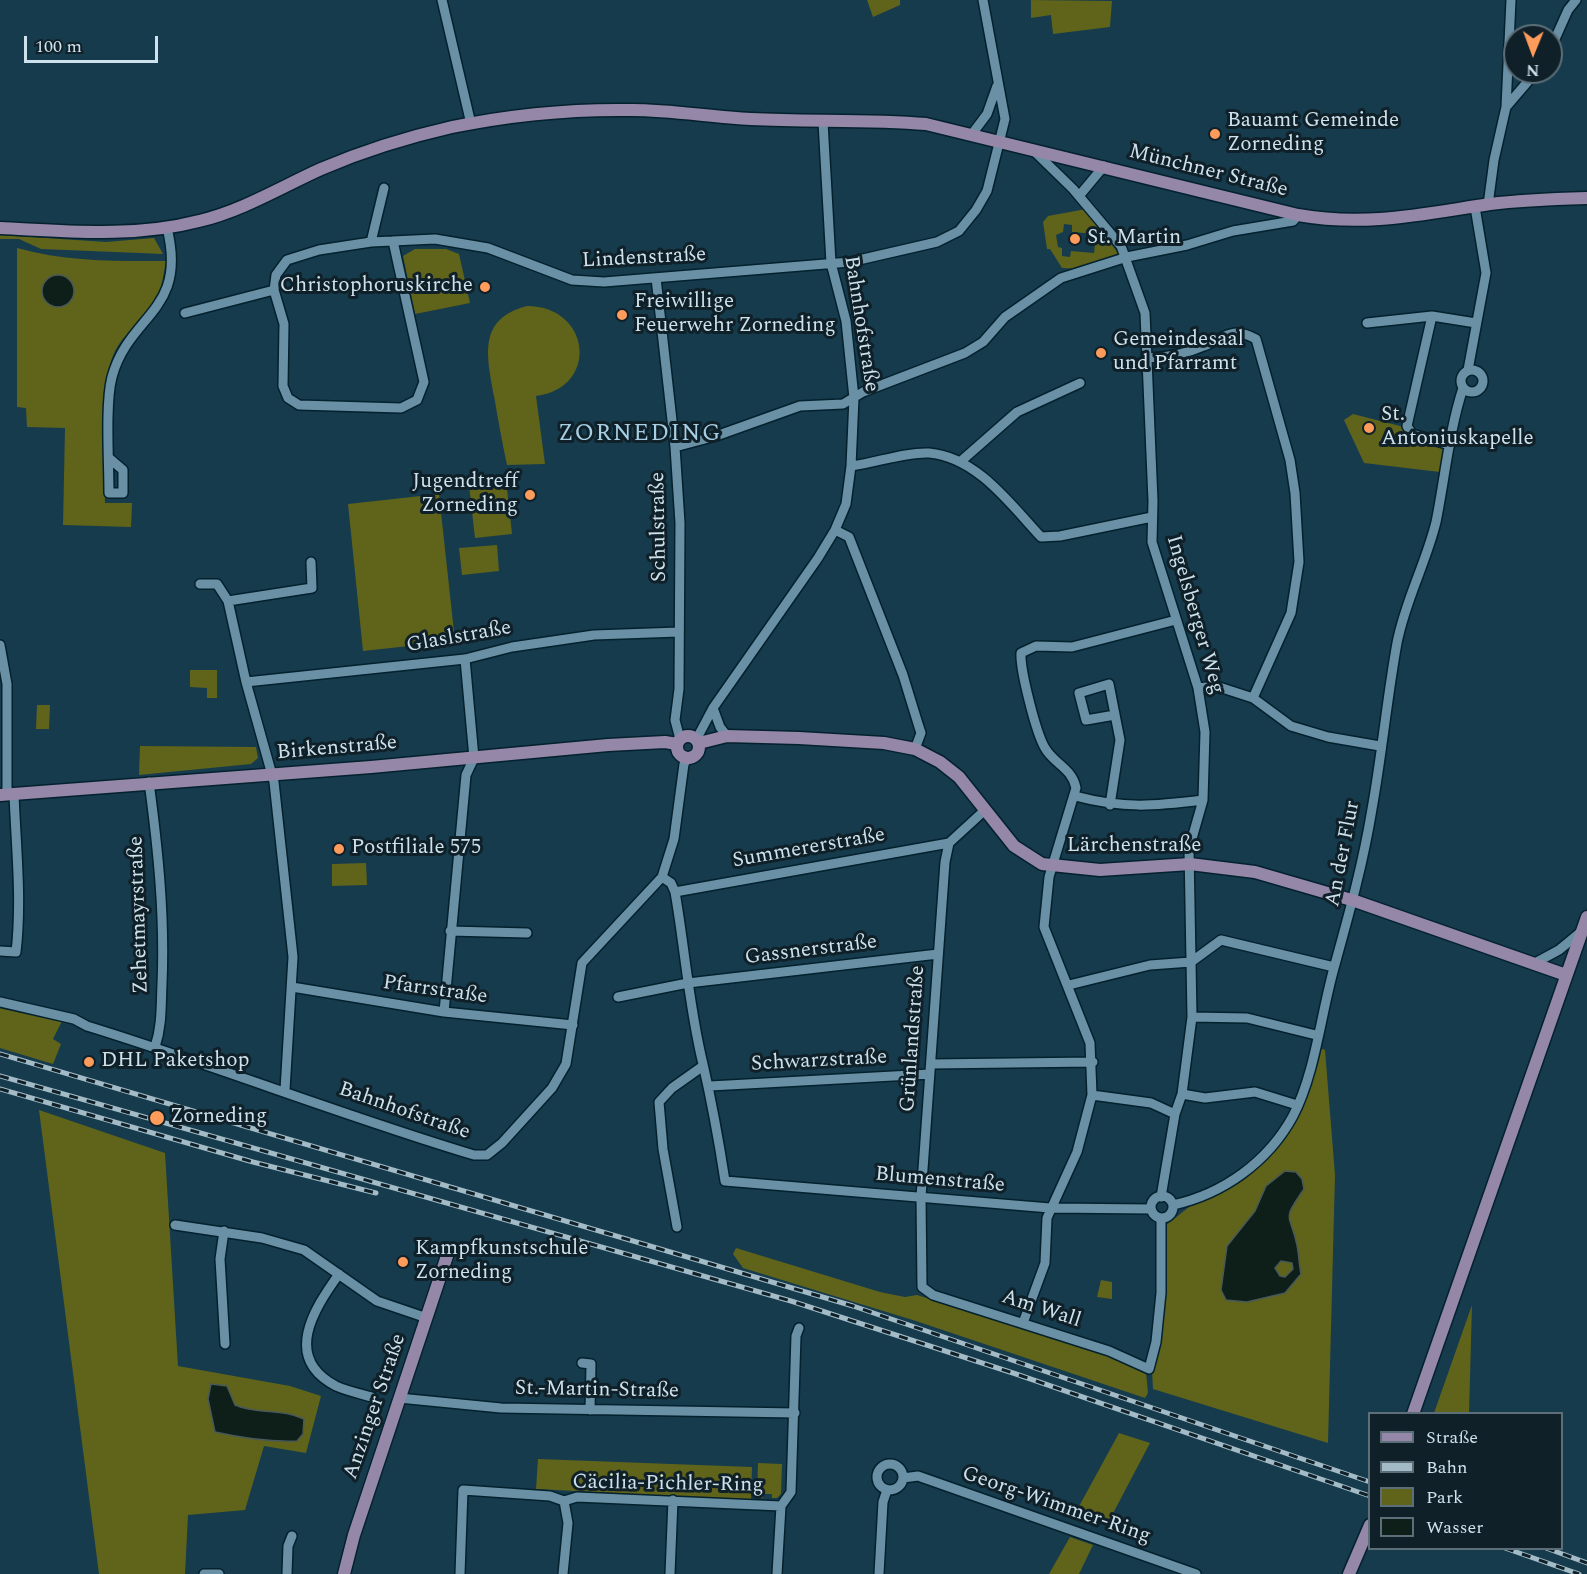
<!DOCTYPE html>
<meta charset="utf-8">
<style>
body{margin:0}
#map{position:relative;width:1587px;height:1574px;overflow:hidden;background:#153b4d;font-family:Spectral,serif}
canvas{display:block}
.legend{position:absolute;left:1368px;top:1412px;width:195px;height:138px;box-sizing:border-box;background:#102028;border:2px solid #5c6e77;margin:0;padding:8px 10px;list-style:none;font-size:18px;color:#cee2ed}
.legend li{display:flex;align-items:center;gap:12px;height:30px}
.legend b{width:30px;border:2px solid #5c6e77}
.north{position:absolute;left:1503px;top:24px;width:60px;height:60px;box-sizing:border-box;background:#102028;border:2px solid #5c6e77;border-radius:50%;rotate:181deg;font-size:16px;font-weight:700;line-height:24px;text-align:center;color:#cee2ed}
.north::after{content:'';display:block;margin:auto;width:21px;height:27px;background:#ff9b5b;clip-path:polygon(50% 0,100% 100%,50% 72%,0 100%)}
.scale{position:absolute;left:24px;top:36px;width:134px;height:27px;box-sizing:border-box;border:3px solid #cee2ed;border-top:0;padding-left:8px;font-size:18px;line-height:21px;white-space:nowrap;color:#cee2ed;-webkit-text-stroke:4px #102028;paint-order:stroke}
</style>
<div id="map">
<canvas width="1587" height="1574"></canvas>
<ul class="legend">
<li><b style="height:8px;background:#9487a8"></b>Straße</li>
<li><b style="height:8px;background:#a3bbc7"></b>Bahn</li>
<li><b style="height:16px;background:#60631a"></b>Park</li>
<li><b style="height:16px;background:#0e1e19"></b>Wasser</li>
</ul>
<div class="north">N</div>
<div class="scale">100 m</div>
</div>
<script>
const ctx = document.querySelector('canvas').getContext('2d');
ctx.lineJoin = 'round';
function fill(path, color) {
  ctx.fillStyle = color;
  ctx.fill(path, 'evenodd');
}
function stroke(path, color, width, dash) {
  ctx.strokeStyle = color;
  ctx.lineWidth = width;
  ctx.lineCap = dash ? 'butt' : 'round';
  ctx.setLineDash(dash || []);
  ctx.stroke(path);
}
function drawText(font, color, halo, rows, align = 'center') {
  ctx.font = font + ' Spectral,serif';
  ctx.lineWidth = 6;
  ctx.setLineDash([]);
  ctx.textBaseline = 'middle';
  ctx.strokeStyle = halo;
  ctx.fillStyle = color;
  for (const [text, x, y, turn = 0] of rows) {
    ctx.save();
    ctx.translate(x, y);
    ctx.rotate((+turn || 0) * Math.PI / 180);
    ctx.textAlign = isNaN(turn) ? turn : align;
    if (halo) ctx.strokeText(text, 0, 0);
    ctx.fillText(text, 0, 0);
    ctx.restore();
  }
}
fill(new Path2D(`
 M 867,0 L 900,0 L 900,5 L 873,17 Z
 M 1031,0 L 1112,1 L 1110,27 L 1053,34 L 1051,15 L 1031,18 Z
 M 1086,209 L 1118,253 L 1116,257 L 1080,269 L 1062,268 L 1050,249 L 1047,249 L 1043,222 L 1048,216 ZM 1064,224 L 1072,225 L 1072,232 L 1096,234 L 1094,253 L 1071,251 L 1070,257 L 1062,256 L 1062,248 L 1058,247 L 1056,235 L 1063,232 Z
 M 0,235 L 106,242 L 154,238 L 163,254 L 41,249 L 19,239 L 0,239 Z
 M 17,248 C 67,262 115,261 166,261 C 163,278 160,301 148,313 C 136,327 124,334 115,351 C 96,393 105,457 105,503 L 132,503 L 131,527 L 63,525 L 65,428 L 27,427 L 26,408 L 17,407 Z
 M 415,249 L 446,249 L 459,254 L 470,303 L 415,314 L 403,256 Z
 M 527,306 C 591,306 600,388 536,396 L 545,464 L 507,465 C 502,442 498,419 494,396 C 487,356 477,319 527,306 Z
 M 1353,414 L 1400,426 L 1405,428 L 1405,433 L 1446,446 L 1440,472 L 1364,463 L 1344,420 Z
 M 506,480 L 512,534 L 475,538 L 469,485 Z
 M 439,494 L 455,641 L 363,651 L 348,504 Z
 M 497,545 L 499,571 L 462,575 L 459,548 Z
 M 190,670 L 217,670 L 217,698 L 207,698 L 207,688 L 190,687 Z
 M 37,705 L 50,705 L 49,729 L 36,729 Z
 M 140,746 L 256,747 L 258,758 L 251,764 L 139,775 Z
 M 366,863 L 367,885 L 332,886 L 332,864 Z
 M 0,1006 L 62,1021 L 53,1039 L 61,1044 L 53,1064 L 0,1048 Z
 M 1317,1047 L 1325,1050 L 1335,1175 L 1328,1443 L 1153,1389 L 1152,1370 L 1165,1226 L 1194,1203 L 1261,1163 L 1278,1147 L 1292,1125 Z
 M 39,1110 L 165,1153 L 178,1366 L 290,1386 L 321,1396 L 306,1453 L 264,1446 L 245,1510 L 188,1515 L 185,1574 L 99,1574 Z
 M 736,1248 L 880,1292 L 905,1297 L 917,1295 L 1109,1356 L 1146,1372 L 1148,1393 L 1145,1398 L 916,1321 L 743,1268 L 733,1254 Z
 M 1101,1280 L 1112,1282 L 1112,1299 L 1097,1297 Z
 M 1472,1305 L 1469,1413 L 1434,1413 Z
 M 1119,1433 L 1150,1443 L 1109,1521 L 1077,1510 Z
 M 538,1459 L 752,1467 L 751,1500 L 536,1489 Z
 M 758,1463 L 782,1464 L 781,1494 L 777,1498 L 772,1498 L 772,1494 L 763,1494 L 763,1498 L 757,1498 Z
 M 1070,1537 L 1093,1545 L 1079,1574 L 1049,1574 Z`), '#60631a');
const water = new Path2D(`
 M42 291a16 16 0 1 1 32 0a16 16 0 1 1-32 0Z
 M 1285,1171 L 1296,1172 L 1302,1179 L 1304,1189 C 1281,1222 1290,1212 1297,1245 C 1299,1255 1299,1265 1301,1274 L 1285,1293 L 1247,1302 L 1226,1300 L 1221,1290 L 1227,1246 L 1255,1211 L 1266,1186 ZM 1281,1261 L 1292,1263 L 1293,1269 L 1285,1277 L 1280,1276 L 1275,1268 Z
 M 211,1384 L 227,1386 L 235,1405 C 257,1415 282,1408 304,1419 L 303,1434 L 297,1441 C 269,1442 242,1438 215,1432 L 208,1399 Z`);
fill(water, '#0e1e19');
stroke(water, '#485959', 1.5);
const street = new Path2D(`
 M 442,0 L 471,124
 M 1551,48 L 1568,10 L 1576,0
 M 1506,107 L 1536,72
 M 972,134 L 987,114 L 997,86
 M 1033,150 L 1073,189 L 1121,246 L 1145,313 L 1153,501 L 1152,542 L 1198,688 L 1205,732 L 1203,800 L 1189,849 L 1192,1017 L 1182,1094 L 1175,1114 L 1161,1197
 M 1079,196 L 1104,166
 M 1488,205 L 1494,160 L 1506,107 L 1511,0
 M 393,241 L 424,382 L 417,400 L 401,408 L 299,405 L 288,398 L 283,386 L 284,324 L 274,290 L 276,275 L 287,260 L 319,250 L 371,242 L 435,239 L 488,248 L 572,280 L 604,282 L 850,262 L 937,242 L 959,231 L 976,210 L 987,191 L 1005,119 L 983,0
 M 371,242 L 384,188
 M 656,278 L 675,447 L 680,523 L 679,689 L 675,720 L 680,739
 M 185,313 L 274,290
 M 1432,316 L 1407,426 L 1412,434 L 1450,445
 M 1367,323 L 1432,316 L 1476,323
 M 1148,358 C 1167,357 1186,354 1204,346 C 1226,337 1231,326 1256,339 L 1290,460 L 1295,493 L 1299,562 L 1291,613 L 1253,698
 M1461 381a11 11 0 1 1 22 0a11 11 0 1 1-22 0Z
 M 1468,370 L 1486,273 L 1475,207
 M 675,447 L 716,436 L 800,406 L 843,404 L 863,392 L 965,353 L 983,342 L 1005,317 L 1061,278 L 1127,257 L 1187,245 L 1233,231 L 1293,221 L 1298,215
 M 109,458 L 123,470 L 123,493 L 109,493 C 109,462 105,404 112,377 C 129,314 188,312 167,228
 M 960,462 L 1017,412 L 1080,383
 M 851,466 C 876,463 904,452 929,453 C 977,457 1011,505 1041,537 L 1060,536 L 1152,517
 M 835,530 L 849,537 L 903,675 L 919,727 L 921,733 L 915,749
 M 200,584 L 217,584 L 228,601 L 246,682 L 274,782 L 293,957 L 285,1090
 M 228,601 L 312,588 L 311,562
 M 0,645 L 7,684 L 7,795
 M 246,682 L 465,659 L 512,647 L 594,635 L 679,632
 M 1198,688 L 1216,686 L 1253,698 L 1291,726 L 1328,737 L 1380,746
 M 713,708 L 720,727 L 727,736
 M 696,740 L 713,708 L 818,558 L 835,530 L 846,504 L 851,466 L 854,398 L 846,321 L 831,263 L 823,122
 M 149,782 C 158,849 165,916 162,984 C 161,1006 162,1026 155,1047
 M 1075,796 C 1124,809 1154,806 1203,800
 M 1110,805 L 1120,740 L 1109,684 L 1079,693 L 1086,720 L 1115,715
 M 985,810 L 949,843 L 945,862 L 921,1197 L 922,1287 L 933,1295 L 1109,1351 L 1149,1369 L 1156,1342 L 1161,1293 L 1161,1218
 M 662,877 L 671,883 L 675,892 C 685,949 689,1008 703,1064 C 712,1103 719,1142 725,1181 L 1050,1208 L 1151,1209
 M 675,892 L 949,843
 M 450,931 L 527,933
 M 0,951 L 16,952 C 22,900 16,847 14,794
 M 1533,964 L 1559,950 L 1582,931
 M 1069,985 L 1150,965 L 1191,962 L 1221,940 L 1334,967
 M 292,987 L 444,1012 L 573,1025
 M 618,997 L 688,983 L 938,954
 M 0,1002 L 74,1019 L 87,1026 C 217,1066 344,1116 474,1155 L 487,1155 L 502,1143 L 552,1088 L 566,1064 L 582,963 L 662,877 L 674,839 L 684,764 L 688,758
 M 444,1012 L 466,775 L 474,758 L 465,659
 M 1192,1017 L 1247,1018 L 1316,1035
 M 931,1064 L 1093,1062
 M 710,1086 L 930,1074
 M 1182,1094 L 1205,1098 L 1255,1092 L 1297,1105
 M 1092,1095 L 1151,1103 L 1175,1114
 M1151 1207a11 11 0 1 1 22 0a11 11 0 1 1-22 0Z
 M 1173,1205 C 1223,1194 1268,1162 1293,1116 C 1315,1074 1321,1014 1334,968 C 1349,914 1363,864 1372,809 C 1382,754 1387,698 1397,643 C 1405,601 1426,563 1436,522 C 1445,478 1449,431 1463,388
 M 175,1225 L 262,1238 L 304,1250 L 377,1301 L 427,1318
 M 677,1227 L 663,1149 L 659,1102 L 672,1088 L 703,1066
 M 224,1231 L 220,1259 L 225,1344
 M 339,1274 C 314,1309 282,1358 336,1386 C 347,1391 361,1394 372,1397
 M 1023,1323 L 1045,1263 L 1047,1218 L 1077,1152 L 1092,1095 L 1090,1043 L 1044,927 L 1049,877 L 1076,788 C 1072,768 1054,764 1045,748 C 1036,733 1020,670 1021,653 L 1036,646 L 1072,647 L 1176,620
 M 582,1363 L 591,1364 L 590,1410
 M 399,1398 L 501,1408 L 795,1413
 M877 1477a13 13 0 1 1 26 0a13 13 0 1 1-26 0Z
 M 903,1478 L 918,1476 L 1196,1574
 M 781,1506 L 791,1492 L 796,1336 L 799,1328
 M 204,1574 L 219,1574
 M 287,1574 L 288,1546 L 292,1536
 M 460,1574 L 463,1490 L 550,1496 L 564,1501 L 577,1497 L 781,1506
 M 563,1574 L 568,1523 L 564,1501
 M 670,1574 L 673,1500
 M 777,1574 L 781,1506
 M 879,1574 L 883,1502 L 887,1490`);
const secondary = new Path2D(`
 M 0,228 C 66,231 134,238 199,221 C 242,211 281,187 321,169 C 363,151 408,137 452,127 C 510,115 573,109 632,110 C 671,110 711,117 751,119 C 809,122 868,119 926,124 L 1298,215 C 1367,227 1422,214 1490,204 C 1522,200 1554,199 1587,198
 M677 747a11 11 0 1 1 22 0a11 11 0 1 1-22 0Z
 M 699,743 L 727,736 L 799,738 L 884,743 L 915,749 L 940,762 L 959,777 L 1014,846 L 1042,864 L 1100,870 L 1190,864 L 1255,872 L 1355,901 L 1566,975
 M 0,795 L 371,767 L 608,745 L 665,742 L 677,744
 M 1413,1414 L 1587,917
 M 344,1574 L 354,1535 L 448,1253
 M 1349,1574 L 1370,1525`);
stroke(street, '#04212e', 12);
stroke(secondary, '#04212e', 15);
stroke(street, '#6990a4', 9);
stroke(secondary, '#9487a8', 12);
const rail = new Path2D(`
 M 0,1054 L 853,1306 L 1370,1482
 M 0,1076 L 791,1301 L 1016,1374 L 1370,1496
 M 0,1089 L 253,1162 L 376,1193
 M 1505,1548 L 1579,1574
 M 1546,1548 L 1587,1563`);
stroke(rail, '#a3bbc7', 5);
stroke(rail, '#102028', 3, [9]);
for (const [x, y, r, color] of [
 [1215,134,6,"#ff9b5b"],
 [1075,239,6,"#ff9b5b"],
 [485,287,6,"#ff9b5b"],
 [622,315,6,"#ff9b5b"],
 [1101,353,6,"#ff9b5b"],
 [1369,428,6,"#ff9b5b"],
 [530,495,6,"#ff9b5b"],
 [339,849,6,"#ff9b5b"],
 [89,1062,6,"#ff9b5b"],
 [157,1118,8,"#ff9b5b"],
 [403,1262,6,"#ff9b5b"]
]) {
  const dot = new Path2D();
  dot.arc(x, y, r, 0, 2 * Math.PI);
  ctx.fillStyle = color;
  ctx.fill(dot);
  stroke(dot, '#102028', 2);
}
drawText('21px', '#cee2ed', '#102028', [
 ["Bauamt Gemeinde",1227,122],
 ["Zorneding",1227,146],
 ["St. Martin",1087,239],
 ["Christophoruskirche",473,287,"right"],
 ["Freiwillige",634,303],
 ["Feuerwehr Zorneding",634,327],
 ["Gemeindesaal",1113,341],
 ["und Pfarramt",1113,365],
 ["St.",1381,416],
 ["Antoniuskapelle",1381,440],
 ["Jugendtreff",518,483,"right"],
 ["Zorneding",518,507,"right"],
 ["Postfiliale 575",351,849],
 ["DHL Paketshop",101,1062],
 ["Zorneding",170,1118],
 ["Kampfkunstschule",415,1250],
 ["Zorneding",415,1274]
], 'left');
drawText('21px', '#cee2ed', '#102028', [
 ["Münchner Straße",1208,172,14],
 ["Lindenstraße",644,259,-3],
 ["Bahnhofstraße",860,324,81],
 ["Schulstraße",660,527,-91],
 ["Ingelsberger Weg",1194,615,74],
 ["Glaslstraße",459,638,-10],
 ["Birkenstraße",337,749,-5],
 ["Lärchenstraße",1134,847],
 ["Summererstraße",809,849,-10],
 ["An der Flur",1344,854,-79],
 ["Zehetmayrstraße",140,915,-92],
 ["Gassnerstraße",811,951,-7],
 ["Pfarrstraße",435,991,8],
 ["Grünlandstraße",914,1039,-86],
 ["Schwarzstraße",819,1062,-3],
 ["Bahnhofstraße",404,1112,19],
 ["Blumenstraße",940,1181,5],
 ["Am Wall",1041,1310,18],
 ["St.-Martin-Straße",597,1391,1],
 ["Anzinger Straße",376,1407,-71],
 ["Cäcilia-Pichler-Ring",668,1485,1],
 ["Georg-Wimmer-Ring",1056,1506,19]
]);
ctx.letterSpacing = '1.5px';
drawText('24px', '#a6cee4', '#102028', [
 ["ZORNEDING",640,435]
]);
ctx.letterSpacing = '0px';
</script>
